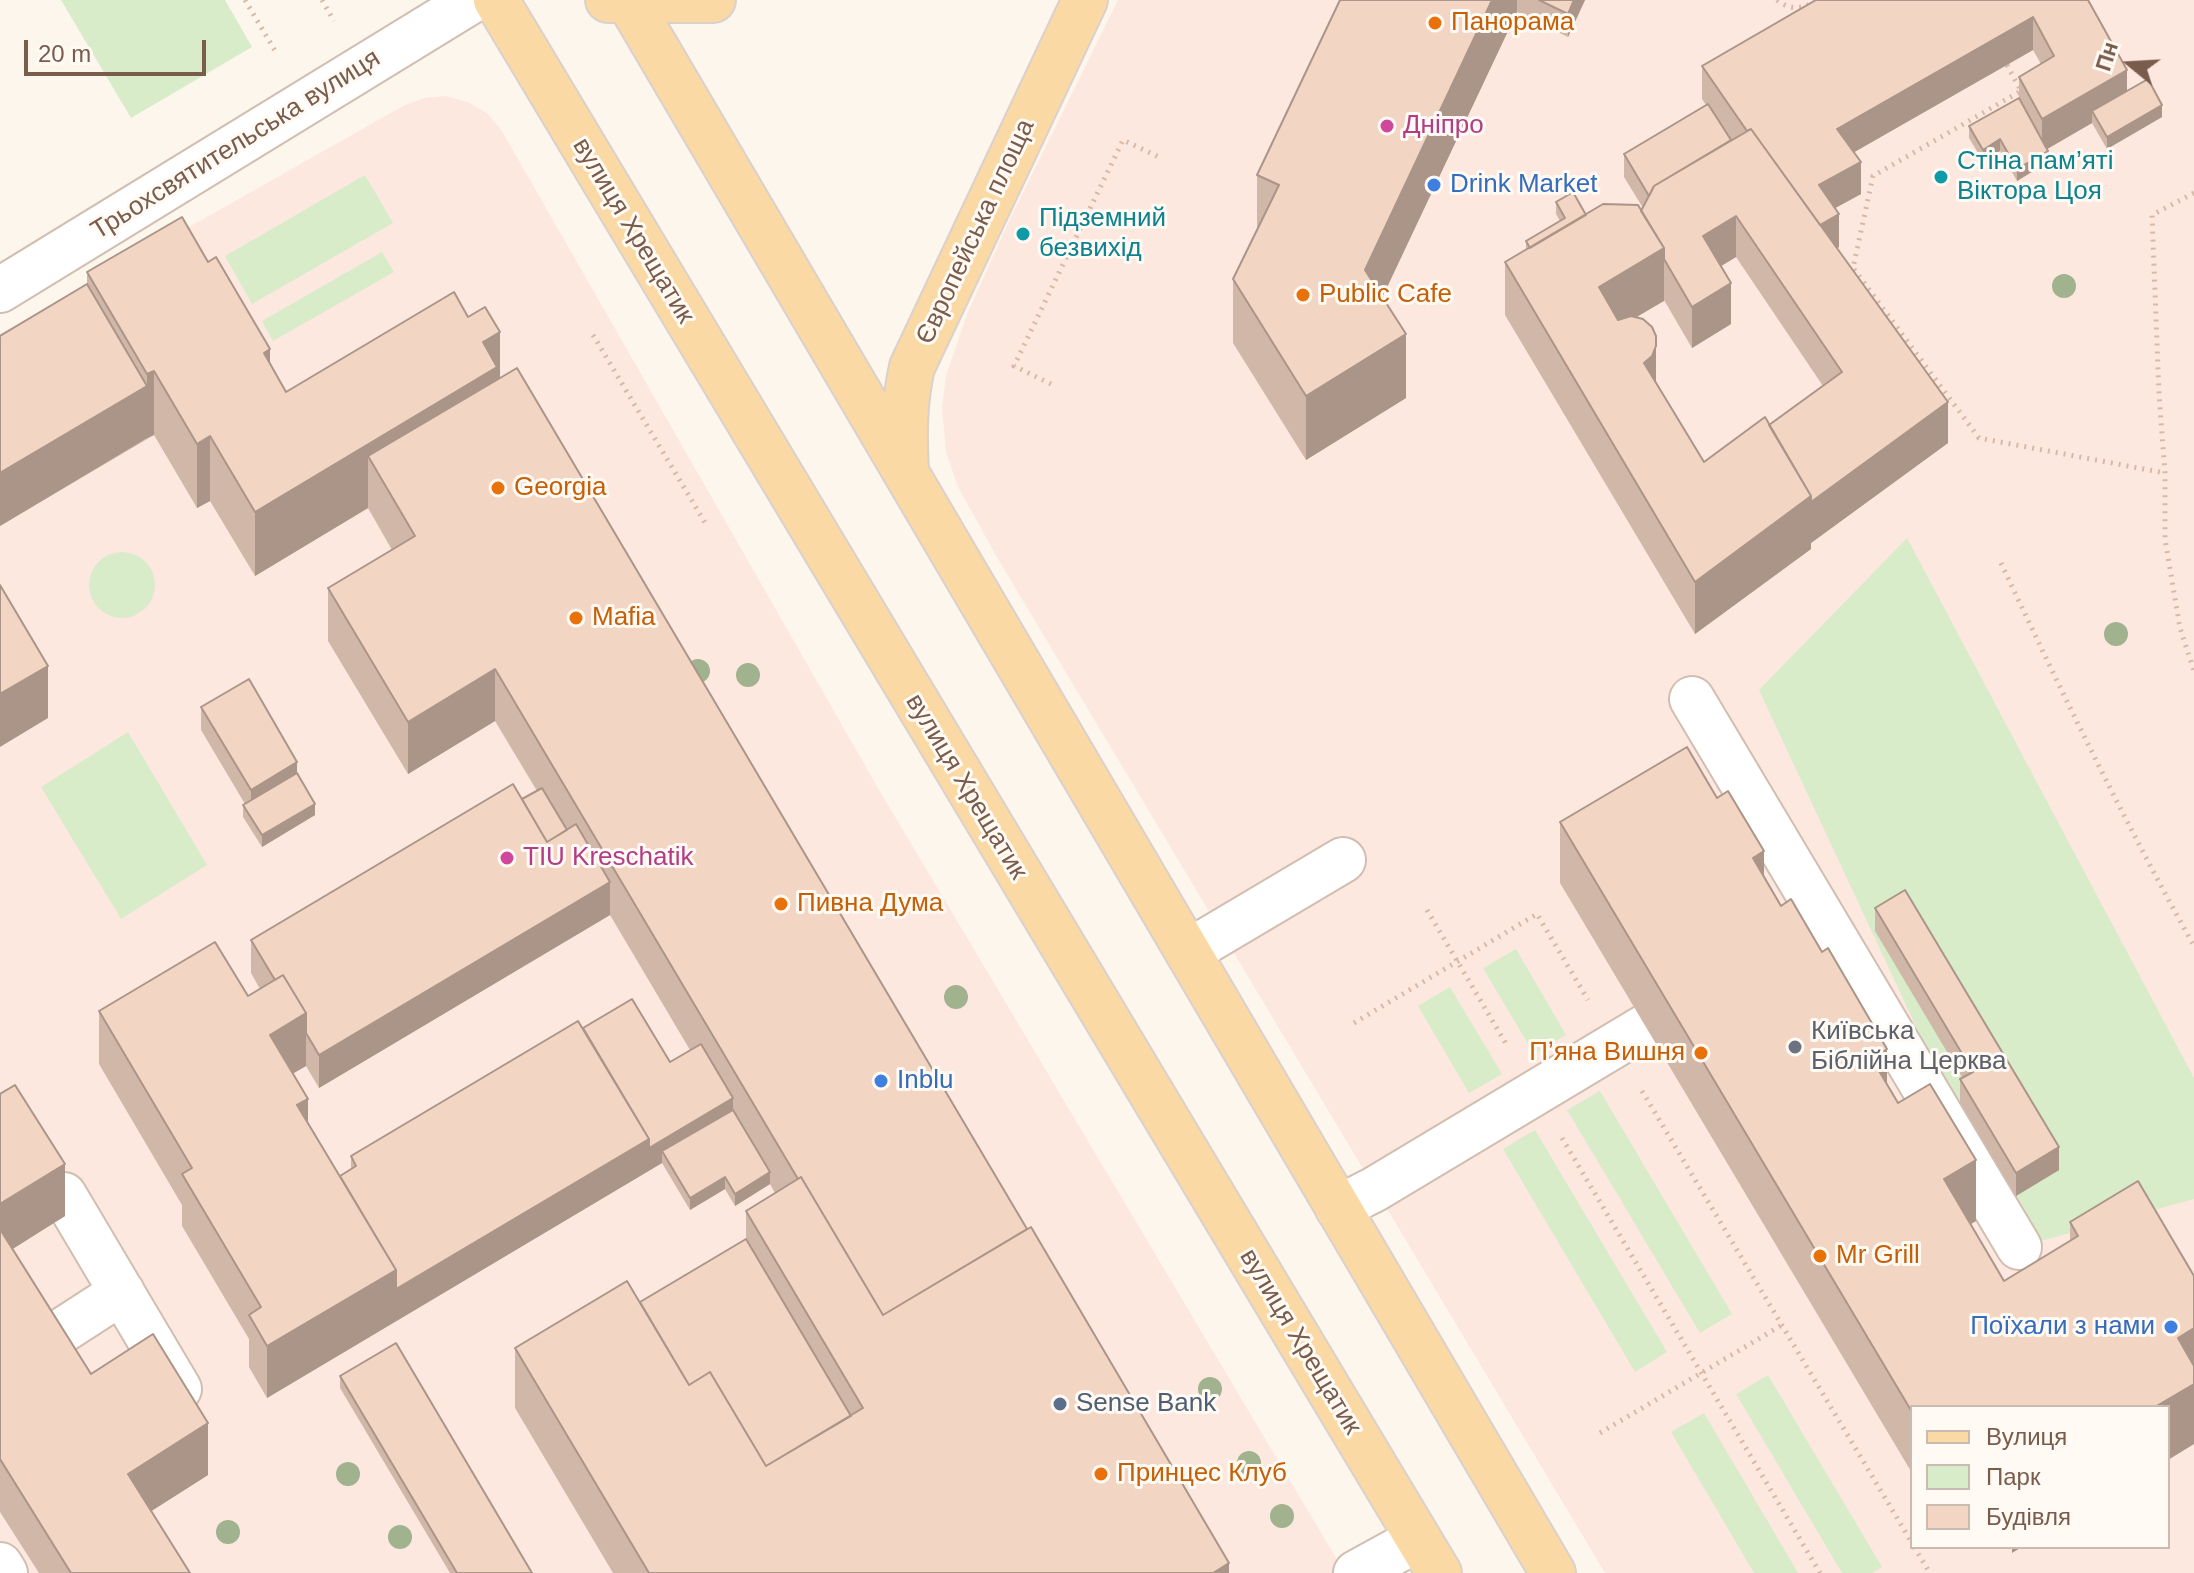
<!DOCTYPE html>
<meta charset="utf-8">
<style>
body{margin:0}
#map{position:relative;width:2194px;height:1573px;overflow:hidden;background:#fdf6ec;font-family:Arial,sans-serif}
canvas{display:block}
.legend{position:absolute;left:1910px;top:1405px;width:260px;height:144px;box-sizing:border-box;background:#fffaf3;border:2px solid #cabbb1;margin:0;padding:10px 14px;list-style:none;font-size:24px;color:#7a5c4d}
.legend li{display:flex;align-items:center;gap:16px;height:40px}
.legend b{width:40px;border:2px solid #cabbb1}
.north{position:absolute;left:2090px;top:24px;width:80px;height:80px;-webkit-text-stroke:6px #fffaf3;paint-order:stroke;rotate:288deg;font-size:22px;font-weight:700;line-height:32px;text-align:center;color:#7a5c4d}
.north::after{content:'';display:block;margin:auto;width:28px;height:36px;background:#7a5c4d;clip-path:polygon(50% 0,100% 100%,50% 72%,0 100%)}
.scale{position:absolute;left:24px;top:40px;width:182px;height:36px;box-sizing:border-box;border:4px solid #7a5c4d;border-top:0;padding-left:10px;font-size:24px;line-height:28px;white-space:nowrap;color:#7a5c4d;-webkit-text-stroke:6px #fffaf3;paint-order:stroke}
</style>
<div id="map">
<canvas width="2194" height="1573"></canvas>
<ul class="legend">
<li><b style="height:10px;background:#fbd9a5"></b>Вулиця</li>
<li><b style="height:22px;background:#d8ecc9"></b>Парк</li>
<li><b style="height:22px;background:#f3d5c3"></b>Будівля</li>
</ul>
<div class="north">Пн</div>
<div class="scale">20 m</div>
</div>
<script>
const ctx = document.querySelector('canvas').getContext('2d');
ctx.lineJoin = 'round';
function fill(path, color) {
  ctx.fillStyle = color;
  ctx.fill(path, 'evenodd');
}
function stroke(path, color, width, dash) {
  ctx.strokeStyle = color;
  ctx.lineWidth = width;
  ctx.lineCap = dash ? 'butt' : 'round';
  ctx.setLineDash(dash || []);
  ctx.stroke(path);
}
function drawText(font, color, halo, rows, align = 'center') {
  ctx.font = font + ' Arial,sans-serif';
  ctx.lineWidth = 6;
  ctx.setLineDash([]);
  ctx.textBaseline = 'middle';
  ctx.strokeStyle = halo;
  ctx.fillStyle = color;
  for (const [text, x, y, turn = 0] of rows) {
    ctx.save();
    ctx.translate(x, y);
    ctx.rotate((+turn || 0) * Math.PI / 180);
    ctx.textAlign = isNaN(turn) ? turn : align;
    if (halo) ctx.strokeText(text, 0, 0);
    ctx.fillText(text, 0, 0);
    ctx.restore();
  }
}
fill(new Path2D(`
 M 1118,0 L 2194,0 L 2194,1573 L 1605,1573 L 998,559 L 958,487 L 946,452 L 942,407 L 946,376 L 967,314 L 1009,221 ZM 1912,1407 L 2168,1407 L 2168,1547 L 1912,1547 Z
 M 446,96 L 468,102 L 488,114 L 502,131 L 878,788 L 1345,1573 L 14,1573 L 0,1552 L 0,334 L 403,106 L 424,98 Z`), '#fde8e0');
fill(new Path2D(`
 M 61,0 L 225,0 L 252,47 L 131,118 Z
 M 365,175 L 393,223 L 252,304 L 225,256 Z
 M 382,252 L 394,272 L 273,341 L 262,321 Z
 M 1907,538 L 2194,1078 L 2194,1199 L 2019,1247 L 1759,690 Z
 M89 585a33 33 0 1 1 66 0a33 33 0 1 1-66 0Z
 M 128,732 L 207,865 L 121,919 L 41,787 Z
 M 1516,949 L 1566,1035 L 1534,1054 L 1483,968 Z
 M 1450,987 L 1502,1074 L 1469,1093 L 1418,1006 Z
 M 1600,1091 L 1732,1314 L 1700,1333 L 1567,1110 Z
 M 1535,1130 L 1667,1352 L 1635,1372 L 1503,1149 Z
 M 1768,1375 L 1882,1567 L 1872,1573 L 1842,1573 L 1736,1394 Z
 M 1704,1413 L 1798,1573 L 1754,1573 L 1671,1432 Z`), '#d8ecc9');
const minor = new Path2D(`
 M 0,290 L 473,0
 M 1692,699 L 1824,920 L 1798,935
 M 1824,920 L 2019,1247
 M 1188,952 L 1343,860
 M 64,1195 L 179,1389
 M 1338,1208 L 1375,1189 L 1645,1027
 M 40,1345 L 122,1292
 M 0,1565 L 5,1573
 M 1356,1573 L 1418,1539`);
const major = new Path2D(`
 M 496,0 L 1439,1573
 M 608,0 L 713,0
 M 628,0 L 1553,1573
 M 906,471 C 904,435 904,402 912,367 L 1085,0`);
stroke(minor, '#d1beb0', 48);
stroke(major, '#dad1cd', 48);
stroke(new Path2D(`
 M 245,0 L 277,54
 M 322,0 L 334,21
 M 1777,0 C 1791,11 1803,9 1818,0
 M 2007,65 L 2021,91 L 1873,176 L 1853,268 L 1979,438 L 2165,473
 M 2194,193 L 2152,215 L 2159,394 L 2165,473 L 2165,539 L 2180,628 L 2194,671
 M 593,335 L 707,526
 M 1051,384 L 1014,366 L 1123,140 L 1161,158
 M 2001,563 C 2062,693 2124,821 2194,946
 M 1427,910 L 1508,1047
 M 1354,1023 L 1537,914 L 1588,1000
 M 1642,1091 L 1912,1543
 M 1562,1138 L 1820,1573
 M 1600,1433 L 1782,1325
 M 1914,1547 L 1930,1573`), '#d9b8a5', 5, [2, 6]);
stroke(minor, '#fff', 44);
stroke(major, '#fbd9a5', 44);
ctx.fillStyle = '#a0b28e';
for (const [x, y] of [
 [2064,286],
 [2116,634],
 [698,671],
 [748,675],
 [956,997],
 [1210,1389],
 [1249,1463],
 [348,1474],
 [1282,1516],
 [228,1532],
 [400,1537]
]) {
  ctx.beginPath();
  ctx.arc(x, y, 12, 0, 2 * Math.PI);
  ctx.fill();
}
fill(new Path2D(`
 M 1340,0 L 1585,0 L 1568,37 L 1517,12 L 1382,297 L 1406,398 L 1306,460 L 1233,343 L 1233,279 L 1257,231 L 1257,175 Z
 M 2088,0 L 2127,91 L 2162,117 L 2107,149 L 2092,123 L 2047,149 L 2048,162 L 2017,181 L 2000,151 L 1983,161 L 1969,138 L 1969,126 L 2019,98 L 2019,77 L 2041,64 L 2033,50 L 1854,152 L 1861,194 L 1835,208 L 1839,247 L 1837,248 L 1948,443 L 1811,543 L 1811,549 L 1695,634 L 1505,315 L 1505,262 L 1526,250 L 1526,241 L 1560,221 L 1556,214 L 1556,202 L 1586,215 L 1641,211 L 1643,208 L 1624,177 L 1624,154 L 1706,105 L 1702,99 L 1702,66 ZM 1736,257 L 1823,386 L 1769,425 L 1704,462 L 1656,383 L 1636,317 L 1664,300 L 1692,348 L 1731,324 L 1721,266 Z
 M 87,272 L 270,365 L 286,392 L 500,378 L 1229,1573 L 613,1573 L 515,1408 L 515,1348 L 640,1302 L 746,1239 L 746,1211 L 775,1193 L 770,1184 L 735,1206 L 725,1189 L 690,1210 L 662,1163 L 267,1398 L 249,1367 L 249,1339 L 182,1226 L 182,1205 L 99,1064 L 99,1011 L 248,996 L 260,989 L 251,973 L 251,940 L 537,791 L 495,721 L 408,774 L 328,641 L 328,588 L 392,550 L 368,508 L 255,576 L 210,501 L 197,508 L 154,435 L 0,526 L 0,336 L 87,284 ZM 610,915 L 690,1050 L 670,1062 L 583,1028 L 351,1156 L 351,1169 L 340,1176 L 308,1122 L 293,1073 L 306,1066 L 319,1088 Z
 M 201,707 L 297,773 L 315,815 L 262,847 L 243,817 L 243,805 L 245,804 L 201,730 Z
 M 1560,822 L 1764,877 L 1898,1103 L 1976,1221 L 1970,1224 L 2004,1281 L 2070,1241 L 2070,1222 L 2138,1181 L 1912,1407 L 1912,1473 L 1560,883 Z
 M 1875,908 L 2059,1170 L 2016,1196 L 1960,1102 L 1960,1079 L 1962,1077 L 1875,931 Z
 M 0,1094 L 65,1216 L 12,1249 L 91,1374 L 208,1475 L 151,1511 L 190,1573 L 39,1573 L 0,1512 Z
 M 340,1376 L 532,1573 L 450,1573 L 340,1388 Z`), '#d1b7a8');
fill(new Path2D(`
 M 1492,0 L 1517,0 L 1517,12 L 1365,334 L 1365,270 Z
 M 1574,0 L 1585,0 L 1568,37 L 1568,14 Z
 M 2033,17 L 2033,50 L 1837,162 L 1837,129 Z
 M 2127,70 L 2127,103 L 2092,111 L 2092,123 L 2042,152 L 2042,119 Z
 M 2162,105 L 2162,117 L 2107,149 L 2107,137 Z
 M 2000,139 L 2000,151 L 1983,161 L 1983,150 Z
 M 2048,151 L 2048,162 L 2017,181 L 2017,169 Z
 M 1861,162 L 1861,194 L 1819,217 L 1819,185 Z
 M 1839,214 L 1839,247 L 1815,261 L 1815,228 Z
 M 1736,216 L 1736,257 L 1703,277 L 1703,236 Z
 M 1664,248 L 1664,301 L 1599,339 L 1599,287 Z
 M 1731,283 L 1731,324 L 1692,348 L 1692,307 Z
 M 500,332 L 500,396 L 368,456 L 368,508 L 255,576 L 255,512 L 483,342 Z
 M 1406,334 L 1406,398 L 1306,460 L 1306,396 Z
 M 1656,336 L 1656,399 L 1644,363 Z
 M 270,349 L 270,413 L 264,353 Z
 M 154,371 L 154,435 L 147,438 L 147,374 Z
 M 147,386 L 147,438 L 0,526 L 0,473 Z
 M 1948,402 L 1948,443 L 1811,543 L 1811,549 L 1695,634 L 1695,582 L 1811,496 Z
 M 210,436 L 210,501 L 197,508 L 197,444 Z
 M 48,666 L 48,718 L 0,747 L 0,694 Z
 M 495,669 L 495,721 L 408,774 L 408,722 Z
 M 297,762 L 297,785 L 251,813 L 251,790 Z
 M 315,804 L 315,815 L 262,847 L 262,835 Z
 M 1764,851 L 1764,912 L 1753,858 Z
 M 610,882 L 610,915 L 319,1088 L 319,1055 Z
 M 306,1013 L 306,1066 L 270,1087 L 270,1035 Z
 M 1887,1049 L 1887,1110 L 1872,1059 Z
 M 733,1098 L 733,1122 L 662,1151 L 662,1163 L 267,1398 L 267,1346 L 396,1270 L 649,1139 Z
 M 308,1099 L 308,1151 L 297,1105 Z
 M 2059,1147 L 2059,1170 L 2016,1196 L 2016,1173 Z
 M 1976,1160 L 1976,1221 L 1944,1240 L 1944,1179 Z
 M 65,1164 L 65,1216 L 0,1257 L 0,1204 Z
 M 770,1172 L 770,1184 L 735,1206 L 735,1194 Z
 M 725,1177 L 725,1189 L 690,1210 L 690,1198 Z
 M 2194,1328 L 2194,1444 L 2168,1460 L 2168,1407 L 2155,1407 L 2178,1338 Z
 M 208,1423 L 208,1475 L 128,1526 L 128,1474 Z
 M 2012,1547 L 2022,1547 L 2012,1553 Z
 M 1229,1563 L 1229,1573 L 1213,1573 Z`), '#aa9588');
const building = new Path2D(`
 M 1340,0 L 1492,0 L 1365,270 L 1406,334 L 1306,396 L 1233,279 L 1279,185 L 1257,175 Z
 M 1539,0 L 1574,0 L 1568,14 Z
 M 1816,0 L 2088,0 L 2127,70 L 2042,119 L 2019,77 L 2054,56 L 2033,17 L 1837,129 L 1861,162 L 1819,185 L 1839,214 L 1820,225 L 1751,129 L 1747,131 L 1702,66 Z
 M 2148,79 L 2162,105 L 2107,137 L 2092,111 Z
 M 2019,98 L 2048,151 L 2017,169 L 2000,139 L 1983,150 L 1969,126 Z
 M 1708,104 L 1731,140 L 1654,186 L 1649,196 L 1624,154 Z
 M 1751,129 L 1948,402 L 1811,502 L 1811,496 L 1769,425 L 1842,372 L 1736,216 L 1703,236 L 1731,283 L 1692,307 L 1664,259 L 1664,248 L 1641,211 L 1654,186 Z
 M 1573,192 L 1586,215 L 1530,248 L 1526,241 L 1565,218 L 1556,202 Z
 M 1603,204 L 1638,205 L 1664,248 L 1599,287 L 1618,320 L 1631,316 L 1643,319 L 1652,327 L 1656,336 L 1656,346 L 1652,356 L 1644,363 L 1704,462 L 1765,417 L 1811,496 L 1695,582 L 1505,262 Z
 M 182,217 L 208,262 L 216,257 L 270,349 L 264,353 L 286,392 L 454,292 L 468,317 L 485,307 L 500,332 L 483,342 L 497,367 L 255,512 L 210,436 L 197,444 L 154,371 L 147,374 L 87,272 Z
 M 87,284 L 147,386 L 0,473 L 0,336 Z
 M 517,368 L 1027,1229 L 883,1315 L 801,1177 L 798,1179 L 495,669 L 408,722 L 328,588 L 415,536 L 368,456 Z
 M 0,585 L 48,666 L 0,694 Z
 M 249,679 L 297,762 L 251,790 L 201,707 Z
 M 1687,747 L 1717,798 L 1728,791 L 1764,851 L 1753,858 L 1781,906 L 1791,899 L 1822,952 L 1828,948 L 1887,1049 L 1872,1059 L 1898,1103 L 1930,1084 L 1976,1160 L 1944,1179 L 2004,1281 L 2078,1236 L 2070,1222 L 2138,1181 L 2194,1276 L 2194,1328 L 2178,1338 L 2194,1366 L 2194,1384 L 2155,1407 L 1912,1407 L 1912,1412 L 1560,822 Z
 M 297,773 L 315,804 L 262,835 L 243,805 Z
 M 513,784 L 547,842 L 576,824 L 610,882 L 319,1055 L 306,1033 L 306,1013 L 283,975 L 275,980 L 251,940 Z
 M 542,788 L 567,830 L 547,842 L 522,799 Z
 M 1905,890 L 2059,1147 L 2016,1173 L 1960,1079 L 1973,1072 L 1875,908 Z
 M 215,942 L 248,996 L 283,975 L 306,1013 L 270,1035 L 308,1099 L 297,1105 L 396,1270 L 267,1346 L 249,1315 L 261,1307 L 182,1174 L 192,1168 L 99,1011 Z
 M 632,999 L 670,1062 L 701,1044 L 733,1098 L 649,1148 L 649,1139 L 583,1028 Z
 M 578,1021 L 649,1139 L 396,1289 L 396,1270 L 340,1176 L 356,1166 L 351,1156 Z
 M 15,1085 L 65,1164 L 0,1204 L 0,1094 Z
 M 733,1110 L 770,1172 L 735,1194 L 725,1177 L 690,1198 L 662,1151 Z
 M 801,1177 L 883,1315 L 1031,1227 L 1229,1563 L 1213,1573 L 649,1573 L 515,1348 L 627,1281 L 689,1385 L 710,1372 L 766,1466 L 863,1408 L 746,1211 Z
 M 0,1229 L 91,1374 L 153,1334 L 208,1423 L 128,1474 L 190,1573 L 71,1573 L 0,1459 Z
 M 746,1239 L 851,1416 L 766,1466 L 710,1372 L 689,1385 L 640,1302 Z
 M 396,1343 L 532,1573 L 457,1573 L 340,1376 Z`);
fill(building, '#f3d5c3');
stroke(building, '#aa9588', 2);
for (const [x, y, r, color] of [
 [1435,23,8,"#e8710a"],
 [1387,126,8,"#d1479c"],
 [1941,177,8,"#0f9aa8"],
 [1434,185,8,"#3f7fe0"],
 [1023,234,8,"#0f9aa8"],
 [1303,295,8,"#e8710a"],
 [498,488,8,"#e8710a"],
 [576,618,8,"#e8710a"],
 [507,858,8,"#d1479c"],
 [781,904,8,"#e8710a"],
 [1795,1047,8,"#6b7280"],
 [1701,1053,8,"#e8710a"],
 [881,1081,8,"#3f7fe0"],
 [1820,1256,8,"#e8710a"],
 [2171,1327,8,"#3f7fe0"],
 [1060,1404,8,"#5c6f8a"],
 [1101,1474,8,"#e8710a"]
]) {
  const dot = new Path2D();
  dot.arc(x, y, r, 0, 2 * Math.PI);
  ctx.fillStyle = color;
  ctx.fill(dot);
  stroke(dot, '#fffaf3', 3);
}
drawText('26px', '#c56008', '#fffaf3', [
 ["Панорама",1451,23],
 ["Public Cafe",1319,295],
 ["Georgia",514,488],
 ["Mafia",592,618],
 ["Пивна Дума",797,904],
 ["Пʼяна Вишня",1685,1053,"right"],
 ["Mr Grill",1836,1256],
 ["Принцес Клуб",1117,1474]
], 'left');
drawText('26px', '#b23c85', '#fffaf3', [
 ["Дніпро",1403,126],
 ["TIU Kreschatik",523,858]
], 'left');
drawText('26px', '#7a5c4d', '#fffaf3', [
 ["Трьохсвятительська вулиця",236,145,-32],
 ["вулиця Хрещатик",633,231,59],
 ["Європейська площа",976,232,-65],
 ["вулиця Хрещатик",966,787,59],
 ["вулиця Хрещатик",1300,1342,59]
]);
drawText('26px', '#0d838f', '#fffaf3', [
 ["Стіна пам’яті",1957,162],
 ["Віктора Цоя",1957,192],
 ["Підземний",1039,219],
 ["безвихід",1039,249]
], 'left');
drawText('26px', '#366cbe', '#fffaf3', [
 ["Drink Market",1450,185],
 ["Inblu",897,1081],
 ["Поїхали з нами",2155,1327,"right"]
], 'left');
drawText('26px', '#5b616d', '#fffaf3', [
 ["Київська",1811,1032],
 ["Біблійна Церква",1811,1062]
], 'left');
drawText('26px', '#4e5e75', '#fffaf3', [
 ["Sense Bank",1076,1404]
], 'left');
</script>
